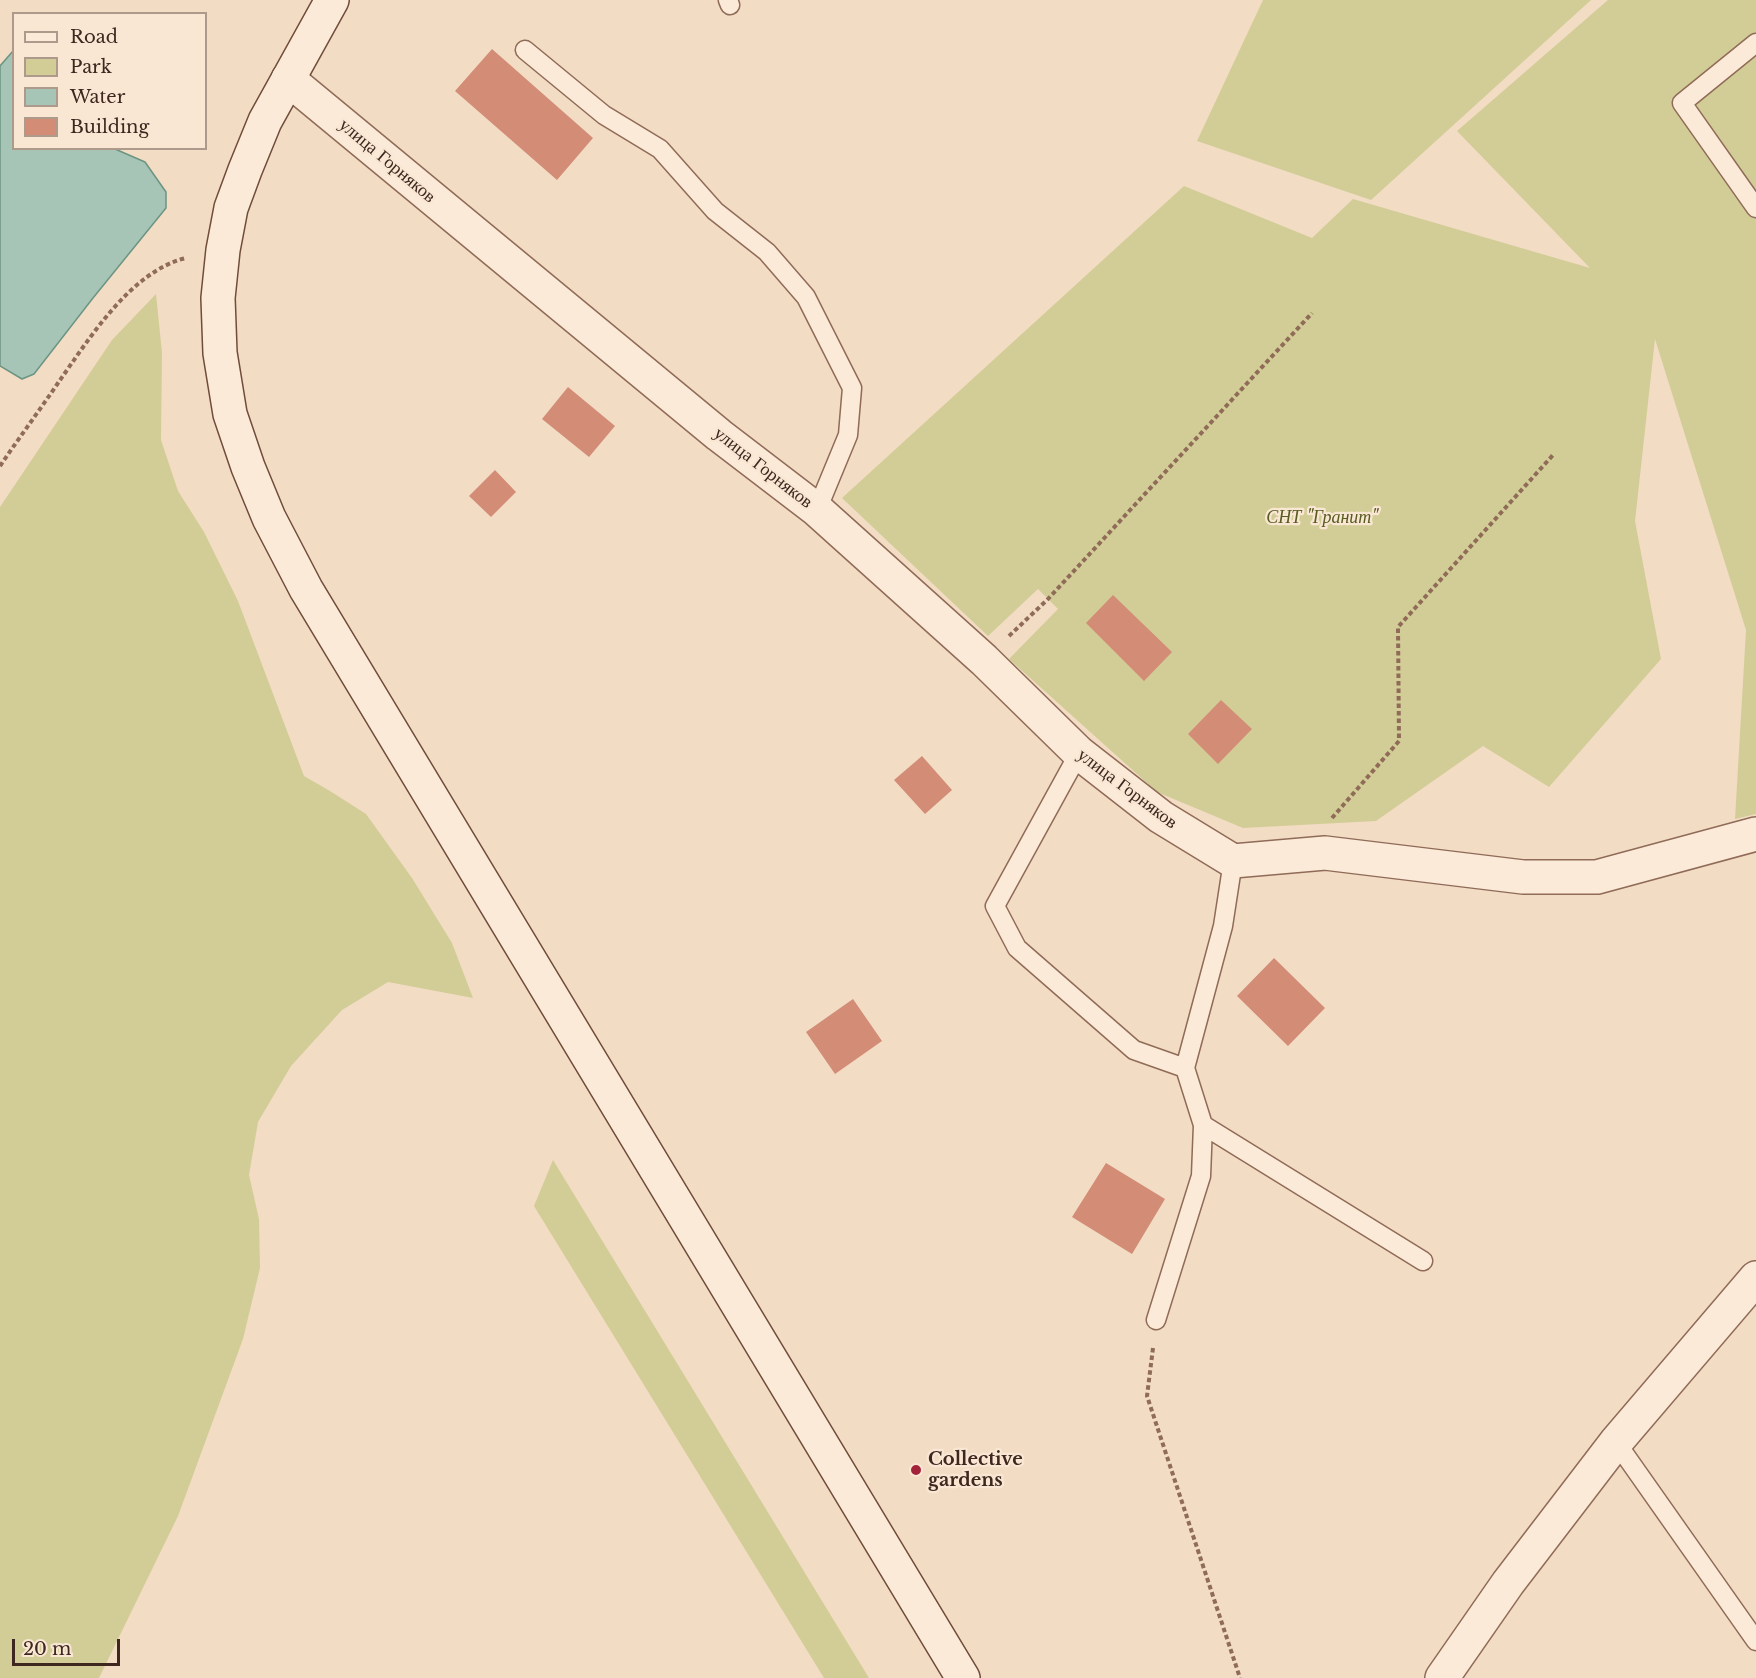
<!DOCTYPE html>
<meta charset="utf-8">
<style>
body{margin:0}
#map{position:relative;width:1756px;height:1678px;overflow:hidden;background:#f2dcc4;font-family:"Libre Baskerville",serif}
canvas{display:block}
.legend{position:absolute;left:12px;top:12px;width:195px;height:138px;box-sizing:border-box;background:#f9e7d4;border:2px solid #ae9a8b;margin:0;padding:8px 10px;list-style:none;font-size:18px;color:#3d271e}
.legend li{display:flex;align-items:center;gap:12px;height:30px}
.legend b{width:30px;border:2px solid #ae9a8b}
.scale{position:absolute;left:12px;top:1639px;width:108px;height:27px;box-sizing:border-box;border:3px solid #3d271e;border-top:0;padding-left:8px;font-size:18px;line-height:21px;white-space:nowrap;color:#3d271e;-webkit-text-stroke:4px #f9e7d4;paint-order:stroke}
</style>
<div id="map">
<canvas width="1756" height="1678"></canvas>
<ul class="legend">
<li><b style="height:8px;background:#fcead8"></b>Road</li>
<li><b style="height:16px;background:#d2cd96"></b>Park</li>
<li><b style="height:16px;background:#a6c5b6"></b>Water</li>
<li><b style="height:16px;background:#d38c76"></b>Building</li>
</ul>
<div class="scale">20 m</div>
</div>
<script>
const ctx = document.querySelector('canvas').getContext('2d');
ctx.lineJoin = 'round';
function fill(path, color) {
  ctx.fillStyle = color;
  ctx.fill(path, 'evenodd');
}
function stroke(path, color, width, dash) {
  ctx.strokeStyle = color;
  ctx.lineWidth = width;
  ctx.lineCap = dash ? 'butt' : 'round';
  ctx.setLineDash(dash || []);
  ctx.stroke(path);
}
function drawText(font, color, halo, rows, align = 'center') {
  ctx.font = font + ' "Libre Baskerville",serif';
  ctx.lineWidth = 4.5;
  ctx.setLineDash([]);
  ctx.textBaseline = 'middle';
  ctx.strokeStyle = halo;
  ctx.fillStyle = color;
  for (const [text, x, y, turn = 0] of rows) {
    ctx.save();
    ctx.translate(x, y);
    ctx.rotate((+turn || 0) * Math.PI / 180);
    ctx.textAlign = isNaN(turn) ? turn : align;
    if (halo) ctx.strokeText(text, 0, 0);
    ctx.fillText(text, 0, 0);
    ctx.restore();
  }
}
fill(new Path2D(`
 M 1263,0 L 1591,0 L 1371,200 L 1197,141 Z
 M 1608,0 L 1756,0 L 1756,814 L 1735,819 L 1746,630 L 1655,339 L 1635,521 L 1661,659 L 1549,787 L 1483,746 L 1376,821 L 1243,828 L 1157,792 L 1009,659 L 1058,609 L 1038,589 L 988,636 L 842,498 L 1184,186 L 1312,238 L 1353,199 L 1590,268 L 1457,131 Z
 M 156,294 L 162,353 L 161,440 L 178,491 L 204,532 L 238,601 L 304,776 L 330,791 L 366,814 L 412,878 L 452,943 L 473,998 L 388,982 L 342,1010 L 291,1066 L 258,1122 L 249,1175 L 259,1219 L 260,1268 L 243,1339 L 178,1516 L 99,1678 L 0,1678 L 0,507 L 112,340 Z
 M 553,1160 L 869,1678 L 824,1678 L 534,1206 Z`), '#d2cd96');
const water = new Path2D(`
 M 13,51 L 14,148 L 115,149 L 145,162 L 166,192 L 166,208 L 93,298 L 34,374 L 22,379 L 0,366 L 0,66 Z`);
fill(water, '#a6c5b6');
stroke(water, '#6c9483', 1.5);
fill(new Path2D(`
 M 492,49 L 593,138 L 557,180 L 455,91 Z
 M 568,387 L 615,426 L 589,457 L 542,419 Z
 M 495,470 L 516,492 L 491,517 L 469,496 Z
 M 1113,595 L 1172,652 L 1144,681 L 1086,623 Z
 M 1221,700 L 1252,729 L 1218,764 L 1188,734 Z
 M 922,756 L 952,790 L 925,814 L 894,780 Z
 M 1274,958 L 1325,1008 L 1288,1046 L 1237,996 Z
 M 853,999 L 882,1041 L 835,1074 L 806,1032 Z
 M 1106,1163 L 1165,1199 L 1132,1254 L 1072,1217 Z`), '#d38c76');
const lane = new Path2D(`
 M 728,0 L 730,5
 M 1756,43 L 1682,103 L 1756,208
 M 525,50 L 604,115 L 660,149 L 715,211 L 767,252 L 806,297 L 852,388 L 848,435 L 817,510
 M 1079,753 L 995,906 L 1017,948 L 1134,1050 L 1185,1068
 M 1203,1125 L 1423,1261
 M 1156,1320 L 1201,1176 L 1203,1125 L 1185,1068 L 1223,926 L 1233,861
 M 1616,1442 L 1756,1641`);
const street = new Path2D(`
 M 288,79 L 719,435 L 817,510 L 984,660 L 1079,753 L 1161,817 L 1233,861 L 1325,853 L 1523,877 L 1597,877 L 1756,834
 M 1442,1678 L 1508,1583 L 1616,1442 L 1756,1278`);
const secondary = new Path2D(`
 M 332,0 L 265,121 L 245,170 L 231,208 L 223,250 L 218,298 L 220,353 L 230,414 L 248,467 L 269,518 L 306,589 L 963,1678`);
stroke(lane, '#8f6b58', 21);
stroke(street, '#8f6b58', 36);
stroke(secondary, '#704c3b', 36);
stroke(new Path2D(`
 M 0,466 C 19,438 39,411 58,383 C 89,339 131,271 186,258
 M 1009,636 L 1048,599 L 1312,313
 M 1332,818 L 1399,741 L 1398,627 L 1553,455
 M 1153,1348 L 1147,1396 L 1240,1678`), '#8f6b58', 4, [4.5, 3]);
stroke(lane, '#fcead8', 18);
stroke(street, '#fcead8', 33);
stroke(secondary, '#fcead8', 33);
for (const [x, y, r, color] of [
 [916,1470,6,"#a3233b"]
]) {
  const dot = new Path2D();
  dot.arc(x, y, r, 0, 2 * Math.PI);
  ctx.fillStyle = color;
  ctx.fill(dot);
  stroke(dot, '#f9e7d4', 2);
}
drawText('18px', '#3d271e', '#f9e7d4', [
 ["улица Горняков",387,161,40],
 ["улица Горняков",763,468,38],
 ["улица Горняков",1127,789,37]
]);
drawText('italic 18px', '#585c22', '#f9e7d4', [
 ["СНТ \"Гранит\"",1322,518]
]);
drawText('bold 18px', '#3d271e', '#f9e7d4', [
 ["Collective",928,1460],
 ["gardens",928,1481]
], 'left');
</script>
